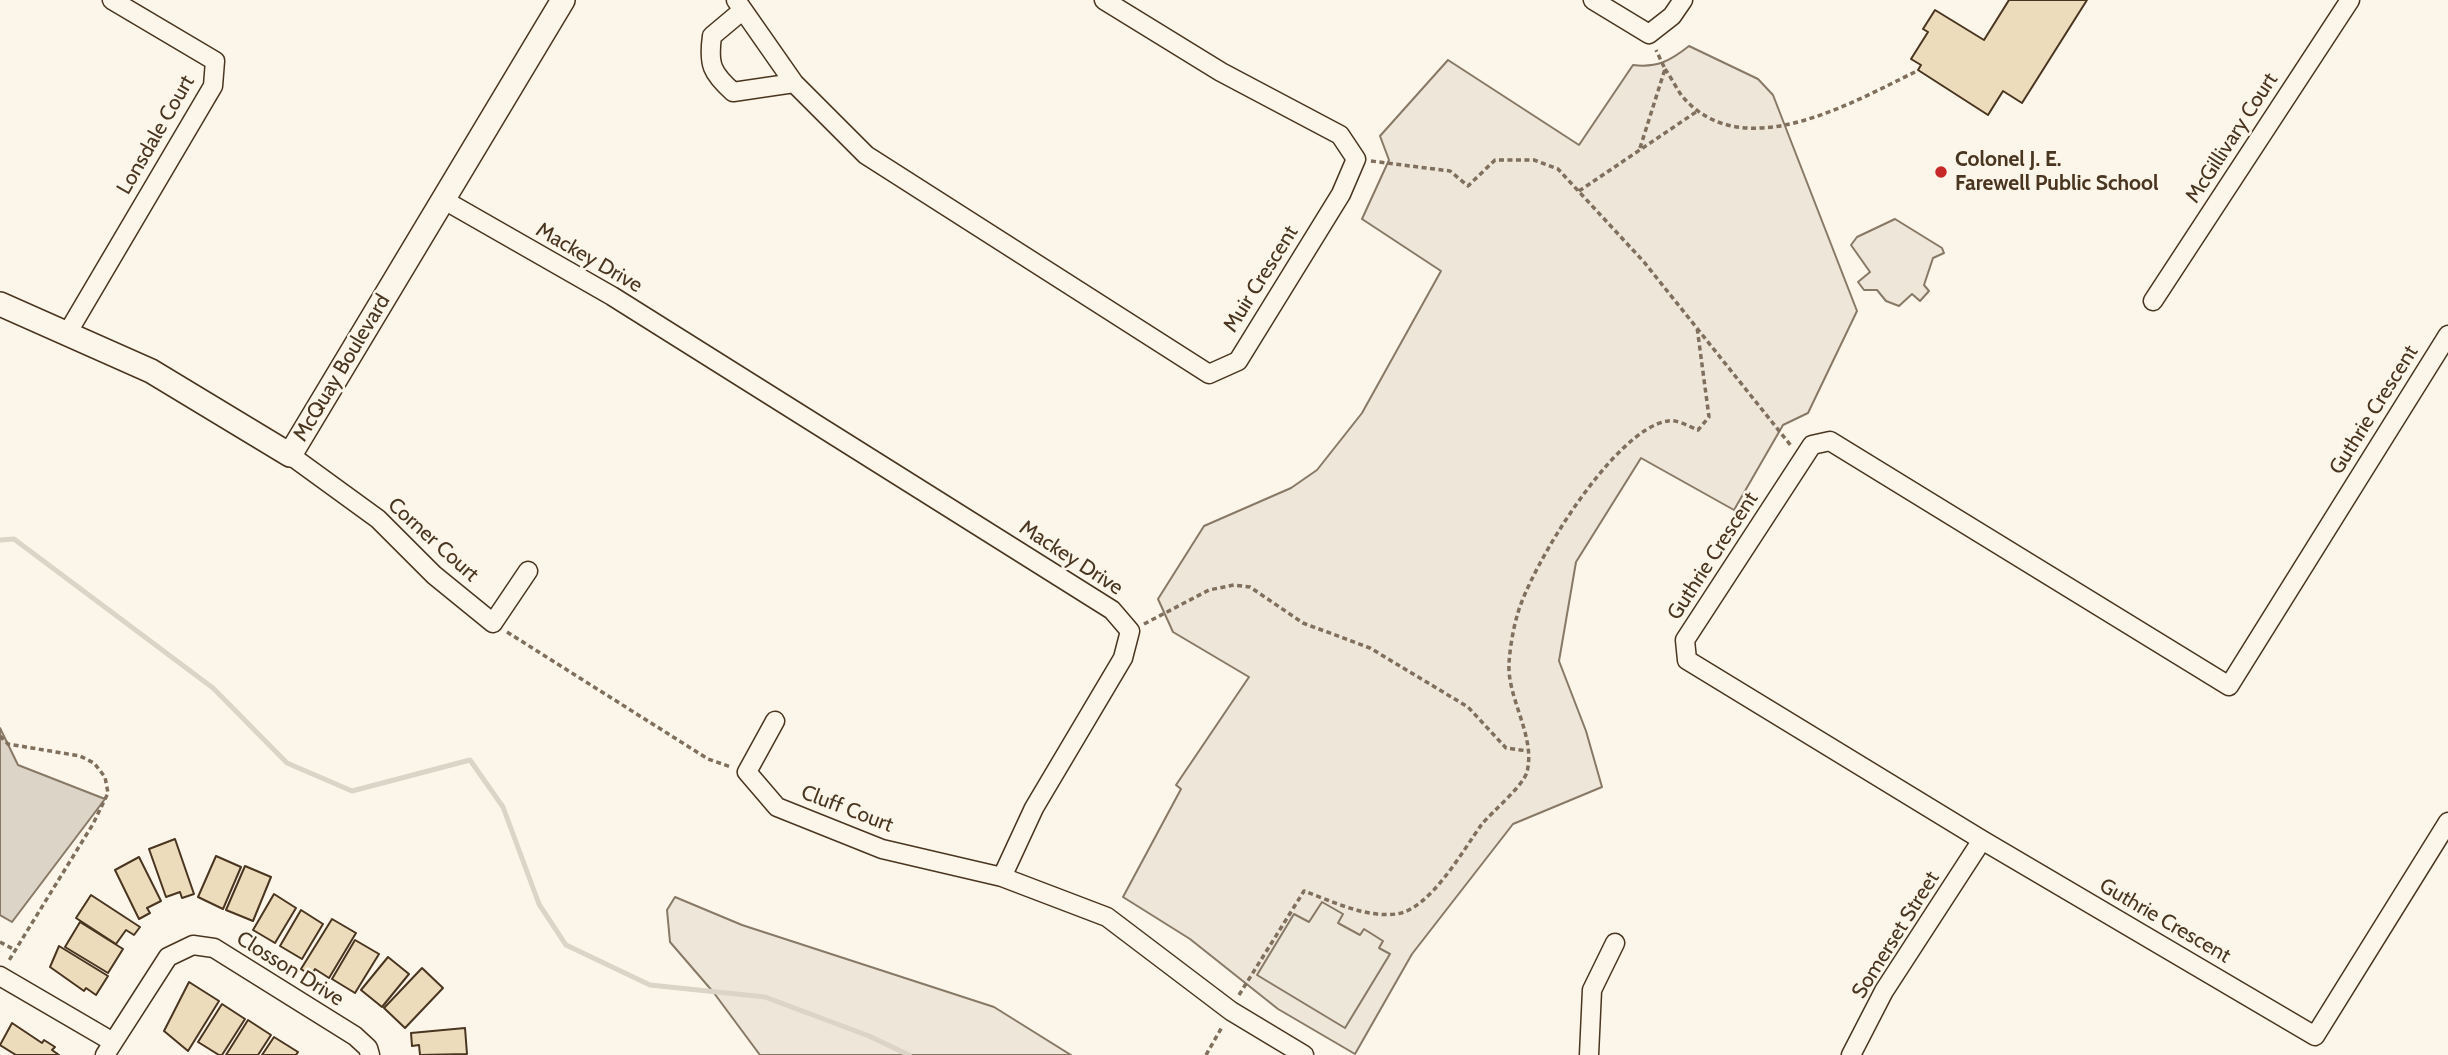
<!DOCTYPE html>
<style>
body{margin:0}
canvas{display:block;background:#fbf6e9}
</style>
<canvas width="2448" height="1055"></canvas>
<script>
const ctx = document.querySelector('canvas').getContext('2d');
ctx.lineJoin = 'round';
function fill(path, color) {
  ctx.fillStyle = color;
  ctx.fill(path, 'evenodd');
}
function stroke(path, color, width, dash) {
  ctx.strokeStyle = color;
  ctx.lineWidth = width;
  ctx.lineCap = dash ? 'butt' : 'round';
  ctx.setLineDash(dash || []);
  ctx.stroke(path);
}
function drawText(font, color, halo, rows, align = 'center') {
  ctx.font = font + ' Cabin,sans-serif';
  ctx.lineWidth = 5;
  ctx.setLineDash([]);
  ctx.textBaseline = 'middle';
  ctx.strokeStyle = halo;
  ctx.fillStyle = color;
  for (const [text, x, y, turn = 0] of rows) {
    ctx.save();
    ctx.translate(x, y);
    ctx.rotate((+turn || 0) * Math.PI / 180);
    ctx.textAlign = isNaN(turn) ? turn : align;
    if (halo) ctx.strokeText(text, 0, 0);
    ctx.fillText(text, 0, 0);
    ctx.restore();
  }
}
const green = new Path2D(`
 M 1689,46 L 1758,79 L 1773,95 L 1857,311 L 1808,413 L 1783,425 L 1734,510 L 1641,458 L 1576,562 L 1559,661 L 1586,731 L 1602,787 L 1513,824 L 1412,954 L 1355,1054 L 1278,1009 L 1190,939 L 1123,897 L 1181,789 L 1176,785 L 1249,677 L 1173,632 L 1158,599 L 1204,526 L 1291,488 L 1317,470 L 1362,413 L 1441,271 L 1362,219 L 1389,160 L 1380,136 L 1448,60 L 1579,145 L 1633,65 C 1657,68 1670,61 1689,46 Z
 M 1895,219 L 1942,248 L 1944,253 L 1933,258 L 1924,285 L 1929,291 L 1920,301 L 1912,294 L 1899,306 L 1886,301 L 1877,290 L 1864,290 L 1858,282 L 1870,272 L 1851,245 L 1857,237 Z
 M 675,897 L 742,925 L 994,1007 L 1071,1055 L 760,1055 L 714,993 L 670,942 L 667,910 Z`);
fill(green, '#ede6d9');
stroke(green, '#887966', 2);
const parking = new Path2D(`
 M 1322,902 L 1343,914 L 1338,923 L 1360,935 L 1364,929 L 1383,941 L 1379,948 L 1390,954 L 1345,1028 L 1257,975 L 1294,914 L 1309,922 Z`);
fill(parking, '#ede7d9');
stroke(parking, '#887966', 2);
const water = new Path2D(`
 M 0,728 L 18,765 L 105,799 L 12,922 L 0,915 Z`);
fill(water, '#dcd4c6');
stroke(water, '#887966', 2);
stroke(new Path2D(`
 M 0,540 L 14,539 L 213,688 L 287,763 L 352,791 L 470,760 L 503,807 L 539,904 L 566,945 L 650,985 L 765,997 L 869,1036 L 909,1055`), '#dcd4c6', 5);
const building = new Path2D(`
 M 2009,0 L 2087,0 L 2022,103 L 2003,91 L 1988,115 L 1918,70 L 1921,65 L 1911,59 L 1928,32 L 1923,29 L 1935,10 L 1984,40 Z
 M 175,839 L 194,894 L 182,898 L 180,892 L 166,897 L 149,849 Z
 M 216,856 L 241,867 L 223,909 L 198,897 Z
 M 139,857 L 161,901 L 147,908 L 150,913 L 139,919 L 115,870 Z
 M 245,866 L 271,877 L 253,921 L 226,910 Z
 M 274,894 L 296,908 L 275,943 L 253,930 Z
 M 91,895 L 140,927 L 134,935 L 126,930 L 116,944 L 76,918 Z
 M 301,910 L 323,924 L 302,959 L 280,946 Z
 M 332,919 L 356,933 L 329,978 L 315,969 L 311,976 L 301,969 Z
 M 80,922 L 123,949 L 108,973 L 65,947 Z
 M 355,940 L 379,954 L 355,993 L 332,979 Z
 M 59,946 L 108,976 L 96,995 L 86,988 L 84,991 L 50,967 Z
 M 388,957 L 409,974 L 382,1007 L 361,990 Z
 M 422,968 L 443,988 L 405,1028 L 384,1008 Z
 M 189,982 L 219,1001 L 188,1051 L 164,1031 Z
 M 222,1004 L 245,1019 L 222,1055 L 219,1055 L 198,1042 Z
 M 248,1020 L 271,1035 L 258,1055 L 226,1055 Z
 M 12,1023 L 42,1043 L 44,1040 L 55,1047 L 52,1050 L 59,1055 L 16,1055 L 0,1045 Z
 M 465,1028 L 467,1054 L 420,1055 L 419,1045 L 412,1046 L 411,1033 Z
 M 274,1037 L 298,1052 L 296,1055 L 262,1055 Z`);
fill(building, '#ecdcbc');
stroke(building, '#4a3520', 2);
const street = new Path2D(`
 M 736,0 L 794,83 L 866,155 L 1209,374 L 1238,361 L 1341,194 L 1356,159 L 1340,135 L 1221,72 L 1104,0
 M 1593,0 L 1649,34 L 1672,16 L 1683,0
 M 743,10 L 712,36 C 708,65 712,73 733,92 L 794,83
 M 444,200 L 612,296 L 1112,610 L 1130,631 L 1123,658 L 1034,808 L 1002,877
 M 2153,301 L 2350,0
 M 68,332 L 213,86 L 215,61 L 112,0
 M 2448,335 L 2229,686 L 1830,441 L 1812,445 L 1685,640 L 1687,660 L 1982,840 L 2315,1036 L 2448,822
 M 290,455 L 378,519 L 434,575 L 493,623 L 528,571
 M 775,721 L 747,772 L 777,807 L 882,849 L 1002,877 L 1107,917 L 1231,1011 L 1304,1055
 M 0,976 L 113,1042
 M 105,1055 L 168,957 L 193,945 L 214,948 L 355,1036 L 368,1048 L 370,1055
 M 1589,1055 L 1592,990 L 1615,943
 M 1851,1055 L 1884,991 L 1982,840`);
const secondary = new Path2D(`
 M 0,304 L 151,371 L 290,455 L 563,0`);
stroke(street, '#4a3520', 21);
stroke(secondary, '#4a3520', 26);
stroke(new Path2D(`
 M 1665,69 C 1671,77 1676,88 1682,96 C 1742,167 1851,103 1915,72
 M 1640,148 L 1665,69 L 1656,50
 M 1371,161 L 1450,171 L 1468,186 L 1495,160 L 1534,160 L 1558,169 L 1644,262 L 1792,447
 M 1579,191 L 1699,110
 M 1144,624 L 1209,590 L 1234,585 L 1250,587 L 1303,623 L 1370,648 L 1468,707 L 1506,748 L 1528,751
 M 507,632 L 708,759 L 731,767
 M 0,736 L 8,744 L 80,756 L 94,763 L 105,777 L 108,793 L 93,824 L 8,962
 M 0,942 L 15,950
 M 1239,995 L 1304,891 C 1331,901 1366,918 1396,914 C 1430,910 1463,850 1482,824 C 1492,812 1523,786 1527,772 C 1536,736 1507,699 1509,663 C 1510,648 1513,630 1517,616 C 1530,567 1615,428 1668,421 C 1677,419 1690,427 1698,430 L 1709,417 L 1697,327
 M 1206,1055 L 1222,1027`), '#7f6f5c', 3.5, [5, 3.5]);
stroke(street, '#fbf6e9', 18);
stroke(secondary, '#fbf6e9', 23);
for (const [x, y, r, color] of [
 [1941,172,7,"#c62828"]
]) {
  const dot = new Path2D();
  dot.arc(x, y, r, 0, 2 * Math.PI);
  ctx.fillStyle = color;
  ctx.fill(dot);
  stroke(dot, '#fbf6e9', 2.5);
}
drawText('21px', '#4a3520', '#fbf6e9', [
 ["Lonsdale Court",156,135,-60],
 ["McGillivary Court",2232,138,-57],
 ["Mackey Drive",589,258,30],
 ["Muir Crescent",1261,279,-58],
 ["McQuay Boulevard",342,368,-59],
 ["Guthrie Crescent",2374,410,-58],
 ["Corner Court",433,540,42],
 ["Guthrie Crescent",1713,556,-57],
 ["Mackey Drive",1071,558,33],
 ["Cluff Court",847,809,21],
 ["Guthrie Crescent",2165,921,30],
 ["Somerset Street",1896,935,-58],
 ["Closson Drive",290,969,32]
]);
drawText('bold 21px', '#4a3520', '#fbf6e9', [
 ["Colonel J. E.",1955,160],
 ["Farewell Public School",1955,184]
], 'left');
</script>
